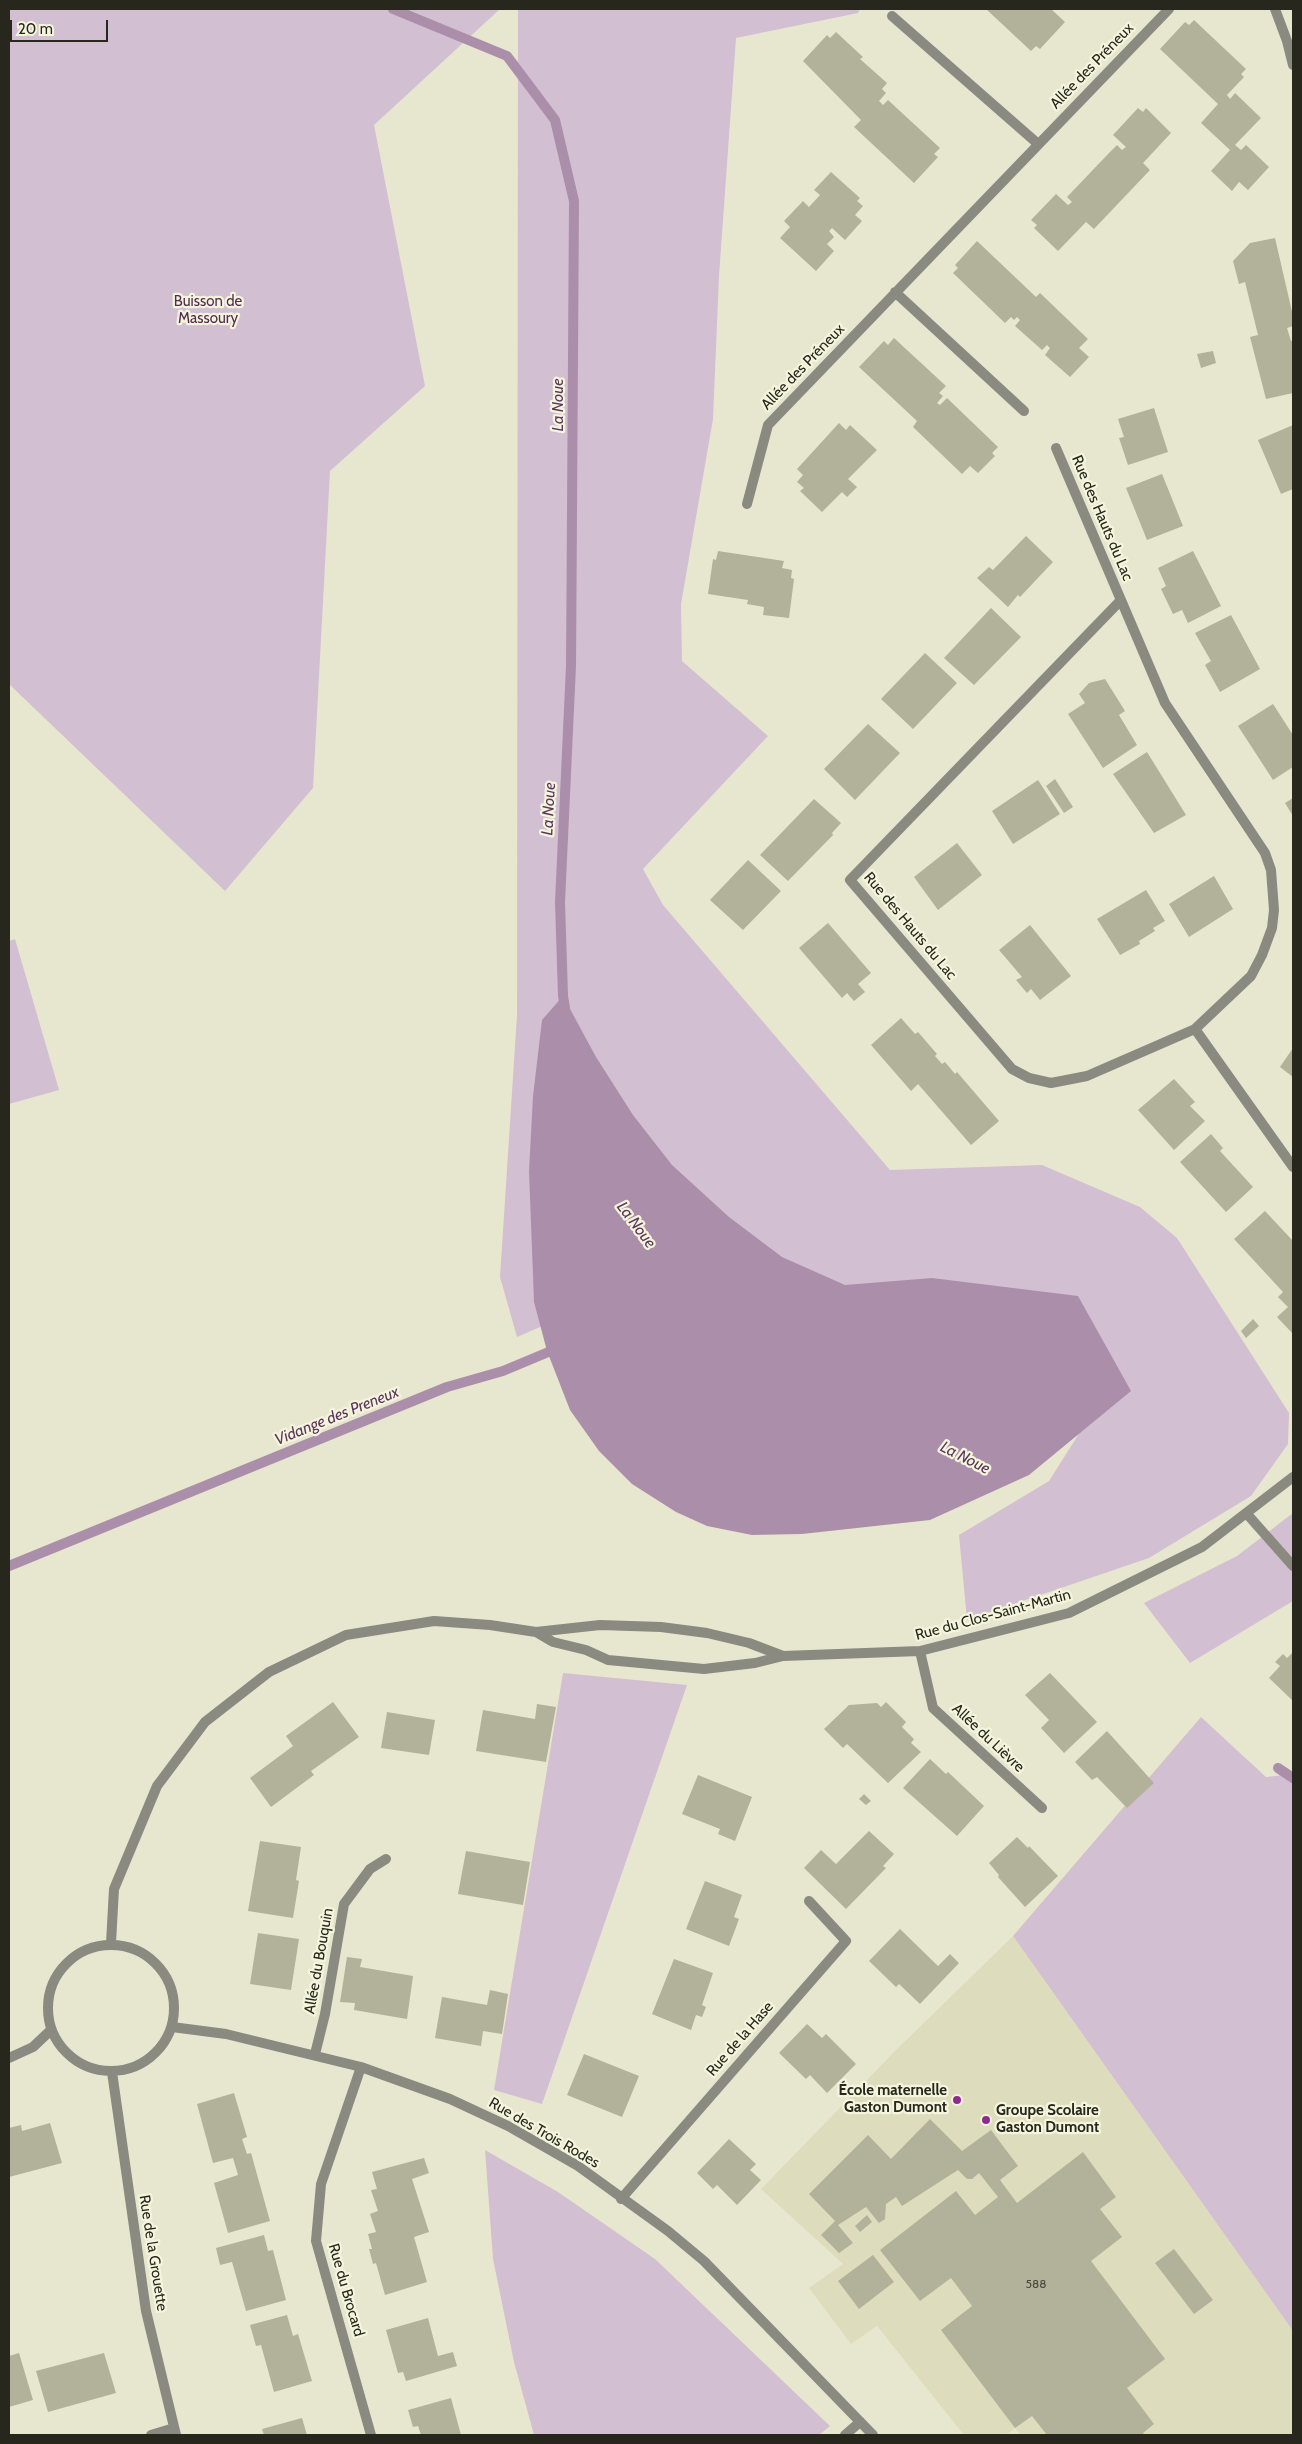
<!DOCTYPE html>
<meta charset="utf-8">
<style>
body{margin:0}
#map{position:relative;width:1302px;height:2444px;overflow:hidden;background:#e7e7cf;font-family:Cabin,sans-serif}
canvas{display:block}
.frame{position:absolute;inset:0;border:10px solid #27271e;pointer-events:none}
.scale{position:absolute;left:10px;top:20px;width:98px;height:22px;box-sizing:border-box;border:2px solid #27271e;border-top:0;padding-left:6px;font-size:15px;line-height:18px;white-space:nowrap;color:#27271e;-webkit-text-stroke:4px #f4f5dc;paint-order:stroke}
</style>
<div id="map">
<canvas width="1302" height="2444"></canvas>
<div class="frame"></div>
<div class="scale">20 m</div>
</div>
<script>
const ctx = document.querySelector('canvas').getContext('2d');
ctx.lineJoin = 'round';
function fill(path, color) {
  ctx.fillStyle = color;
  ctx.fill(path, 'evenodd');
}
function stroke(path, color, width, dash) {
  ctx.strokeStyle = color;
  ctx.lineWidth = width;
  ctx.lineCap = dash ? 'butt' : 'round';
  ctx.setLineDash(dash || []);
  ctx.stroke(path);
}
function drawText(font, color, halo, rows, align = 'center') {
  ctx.font = font + ' Cabin,sans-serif';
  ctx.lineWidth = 4.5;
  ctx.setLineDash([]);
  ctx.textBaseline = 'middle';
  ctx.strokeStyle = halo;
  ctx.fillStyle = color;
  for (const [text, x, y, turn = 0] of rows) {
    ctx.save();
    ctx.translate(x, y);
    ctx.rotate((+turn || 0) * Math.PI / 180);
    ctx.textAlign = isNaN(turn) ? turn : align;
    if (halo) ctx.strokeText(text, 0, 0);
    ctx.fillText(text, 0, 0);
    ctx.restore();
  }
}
fill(new Path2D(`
 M 1013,1936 L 1293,2331 L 1293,2435 L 1021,2435 L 1015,2428 L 1006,2435 L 964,2435 L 877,2326 L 851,2344 L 809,2288 L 843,2264 L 761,2189 L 896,2050 Z`), '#ddddbd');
fill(new Path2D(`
 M 9,9 L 500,9 L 374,125 L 425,386 L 330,471 L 313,788 L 225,891 L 9,684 Z
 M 518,9 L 860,9 L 858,13 L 736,38 L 719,276 L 713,419 L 681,604 L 682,661 L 768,736 L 643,869 L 663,905 L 890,1170 L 1042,1165 L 1140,1207 L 1177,1238 L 1289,1413 L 1288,1444 L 1251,1496 L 1149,1558 L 967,1620 L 959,1535 L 1049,1481 L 1104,1394 L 575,1312 L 517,1337 L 500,1277 L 517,1015 Z
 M 15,939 L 59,1090 L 9,1104 L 9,941 Z
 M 1293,1513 L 1293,1601 L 1190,1663 L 1144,1603 L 1237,1556 Z
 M 563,1673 L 687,1685 L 542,2104 L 494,2090 Z
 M 1201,1717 L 1266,1777 L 1293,1774 L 1293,2331 L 1013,1936 Z
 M 485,2150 L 558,2192 L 655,2259 L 830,2426 L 819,2435 L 534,2435 L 514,2362 L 493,2259 Z`), '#d3bfd2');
fill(new Path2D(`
 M 563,996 L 596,1057 L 633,1115 L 672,1165 L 729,1217 L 782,1257 L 845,1285 L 932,1278 L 1078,1296 L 1131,1391 L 1029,1475 L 930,1520 L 802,1534 L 752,1535 L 707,1526 L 676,1512 L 632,1484 L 599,1451 L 570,1410 L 547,1351 L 534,1302 L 529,1171 L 533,1096 L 542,1020 Z`), '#ab8faa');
stroke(new Path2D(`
 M 393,9 L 507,56 L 555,120 L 574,201 L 571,666 L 560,902 L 563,996 L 565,1008
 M 9,1566 L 447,1387 L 503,1371 L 558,1348
 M 1278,1768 L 1293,1778`), '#ab8faa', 10);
fill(new Path2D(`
 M 986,9 L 1051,9 L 1065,22 L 1040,49 L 1036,46 L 1031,51 Z
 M 1194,20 L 1246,69 L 1241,74 L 1244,77 L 1227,95 L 1230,99 L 1235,93 L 1261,118 L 1235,145 L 1241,150 L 1246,145 L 1269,167 L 1248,190 L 1239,182 L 1232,191 L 1211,171 L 1230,150 L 1201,123 L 1218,104 L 1160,49 L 1185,22 L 1189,25 Z
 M 836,32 L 863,57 L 860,59 L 887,83 L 882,89 L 886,93 L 879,101 L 883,105 L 888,100 L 940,148 L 934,154 L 938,157 L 914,183 L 854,127 L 861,120 L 803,61 L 827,35 L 830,38 Z
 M 1138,108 L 1143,112 L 1146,108 L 1171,133 L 1143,163 L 1150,170 L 1094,229 L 1086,222 L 1058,251 L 1034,228 L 1037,225 L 1031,220 L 1056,194 L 1068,205 L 1072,202 L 1067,197 L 1110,152 L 1117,145 L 1122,150 L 1126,147 L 1113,135 Z
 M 831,172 L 860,198 L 857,201 L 863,206 L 855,215 L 862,221 L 845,240 L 832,228 L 829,231 L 834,237 L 827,244 L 834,251 L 816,271 L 780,238 L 790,227 L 784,221 L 803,201 L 809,207 L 820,195 L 814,190 Z
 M 1275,238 L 1293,316 L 1293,326 L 1287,328 L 1291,341 L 1293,341 L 1293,393 L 1266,399 L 1250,337 L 1258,335 L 1245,282 L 1239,284 L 1233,261 L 1250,243 Z
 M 977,241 L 1036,297 L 1040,293 L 1088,339 L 1079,348 L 1089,357 L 1070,377 L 1045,355 L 1050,348 L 1047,345 L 1042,350 L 1015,326 L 1020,320 L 1017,317 L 1014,320 L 1011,317 L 1005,323 L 953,273 L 958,268 L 955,265 Z
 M 894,338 L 946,386 L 939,393 L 943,396 L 937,403 L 940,405 L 947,398 L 998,447 L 992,453 L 995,456 L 978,473 L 970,466 L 962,474 L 913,427 L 917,421 L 859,367 L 884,341 L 888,345 Z
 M 1213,351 L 1216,363 L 1201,368 L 1197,354 Z
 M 1154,408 L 1168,452 L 1128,465 L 1119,438 L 1124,437 L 1118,419 Z
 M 839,423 L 846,430 L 850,425 L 877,450 L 848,479 L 857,487 L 847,497 L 842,492 L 822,512 L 800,491 L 804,488 L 797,482 L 803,475 L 797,469 Z
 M 1293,425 L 1293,489 L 1281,494 L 1258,440 Z
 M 1162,474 L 1183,526 L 1147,540 L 1126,488 Z
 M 1026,536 L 1053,562 L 1020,597 L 1018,595 L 1008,607 L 977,578 L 989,567 L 993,570 Z
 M 718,551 L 784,561 L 782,568 L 792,570 L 791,578 L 794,579 L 789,618 L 763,615 L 764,607 L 747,604 L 748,600 L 708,594 L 713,559 L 716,560 Z
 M 1193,551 L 1221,606 L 1188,623 L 1182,610 L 1173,614 L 1161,589 L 1166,586 L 1158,568 Z
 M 991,608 L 1021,637 L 974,685 L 944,658 Z
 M 1231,615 L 1260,669 L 1220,692 L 1205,665 L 1211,661 L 1195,633 Z
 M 925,653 L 957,683 L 913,729 L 881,699 Z
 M 1105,679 L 1125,711 L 1119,715 L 1137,745 L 1103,768 L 1068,714 L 1085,703 L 1079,694 L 1089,683 Z
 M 1273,704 L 1293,735 L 1293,767 L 1273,780 L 1238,726 Z
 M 868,724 L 900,753 L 855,800 L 824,769 Z
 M 1147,752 L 1186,815 L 1154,833 L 1113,774 Z
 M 1055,779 L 1073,807 L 1064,813 L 1046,786 Z
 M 1038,780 L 1060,814 L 1013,844 L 992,811 Z
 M 1293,798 L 1293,816 L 1285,803 Z
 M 814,799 L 841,823 L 832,833 L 833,835 L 788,881 L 760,855 Z
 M 957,843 L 982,875 L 938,910 L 914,877 Z
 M 748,860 L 781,891 L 743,930 L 710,900 Z
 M 1214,876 L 1233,909 L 1189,937 L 1169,904 Z
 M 1146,890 L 1165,921 L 1153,928 L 1155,931 L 1139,941 L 1140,944 L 1120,955 L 1097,919 Z
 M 828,923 L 871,973 L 858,984 L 865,992 L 854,1001 L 847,993 L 842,998 L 799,948 Z
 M 1030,925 L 1071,976 L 1040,1000 L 1031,989 L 1027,993 L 1016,980 L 1022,977 L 999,950 Z
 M 901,1018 L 915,1034 L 918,1032 L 937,1054 L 935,1056 L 942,1064 L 945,1062 L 955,1074 L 957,1072 L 999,1121 L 971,1145 L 918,1084 L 911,1091 L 871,1045 Z
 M 1293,1048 L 1293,1077 L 1280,1067 Z
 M 1174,1079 L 1195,1102 L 1190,1106 L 1205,1121 L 1174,1150 L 1138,1110 Z
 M 1211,1134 L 1223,1148 L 1220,1151 L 1253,1187 L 1226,1212 L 1180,1162 Z
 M 1265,1211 L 1293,1241 L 1293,1334 L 1277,1317 L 1288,1307 L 1278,1297 L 1283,1292 L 1234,1239 Z
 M 1253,1319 L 1259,1326 L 1246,1338 L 1241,1331 Z
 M 1293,1652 L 1293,1701 L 1269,1678 L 1280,1666 L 1275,1662 L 1283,1654 L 1287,1658 Z
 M 1050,1673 L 1097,1722 L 1064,1753 L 1041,1728 L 1049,1720 L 1025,1695 Z
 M 333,1702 L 359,1737 L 311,1771 L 314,1775 L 271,1807 L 250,1778 L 293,1746 L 286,1736 Z
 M 886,1702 L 906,1722 L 902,1727 L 914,1739 L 911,1743 L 921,1752 L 888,1783 L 847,1744 L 843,1748 L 824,1729 L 849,1705 L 877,1703 L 881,1707 Z
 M 537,1704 L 556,1707 L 546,1762 L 476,1751 L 483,1710 L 535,1719 Z
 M 387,1712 L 435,1720 L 429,1755 L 381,1748 Z
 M 1107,1731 L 1154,1783 L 1127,1808 L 1097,1777 L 1092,1780 L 1075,1762 Z
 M 930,1759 L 946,1774 L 948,1772 L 984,1806 L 957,1836 L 903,1788 Z
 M 698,1775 L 752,1797 L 735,1841 L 718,1834 L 720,1829 L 682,1814 Z
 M 864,1794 L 871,1801 L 866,1805 L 859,1799 Z
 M 869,1831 L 894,1854 L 883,1866 L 886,1868 L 846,1909 L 804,1868 L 821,1850 L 836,1864 Z
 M 1017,1837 L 1028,1848 L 1029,1846 L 1058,1876 L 1025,1907 L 998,1877 L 999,1875 L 989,1863 Z
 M 260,1841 L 301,1847 L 296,1880 L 299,1881 L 293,1918 L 248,1911 Z
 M 466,1851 L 530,1862 L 523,1905 L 458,1894 Z
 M 705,1881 L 742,1895 L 734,1917 L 739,1919 L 729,1946 L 686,1929 Z
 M 900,1929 L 938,1966 L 950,1954 L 959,1963 L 920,2004 L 899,1984 L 896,1987 L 869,1961 Z
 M 258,1933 L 299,1939 L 291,1990 L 250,1984 Z
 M 347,1957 L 362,1959 L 360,1967 L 413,1976 L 407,2019 L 354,2010 L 355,2003 L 340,2002 Z
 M 674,1959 L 713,1973 L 702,2005 L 706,2007 L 702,2017 L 696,2015 L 691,2030 L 652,2014 Z
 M 490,1990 L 508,1994 L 502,2034 L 483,2031 L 481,2046 L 435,2038 L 442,1997 L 487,2005 Z
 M 807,2024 L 822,2038 L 826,2034 L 856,2064 L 827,2093 L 810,2075 L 806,2079 L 779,2053 Z
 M 584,2054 L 639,2076 L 622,2117 L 567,2095 Z
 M 234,2093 L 247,2137 L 242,2139 L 247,2154 L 251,2153 L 270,2221 L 228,2233 L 214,2183 L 238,2175 L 233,2158 L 213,2163 L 197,2104 Z
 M 930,2119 L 962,2151 L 991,2130 L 1018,2166 L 1000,2180 L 1017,2203 L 1083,2152 L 1116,2197 L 1100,2209 L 1122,2237 L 1091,2261 L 1165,2359 L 1127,2388 L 1154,2424 L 1143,2433 L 1145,2435 L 1047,2435 L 1032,2416 L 1015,2428 L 941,2330 L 972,2306 L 951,2278 L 920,2301 L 880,2250 L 956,2191 L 975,2215 L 998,2197 L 979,2173 L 972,2179 L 967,2179 L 958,2170 L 902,2206 L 896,2197 L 886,2204 L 885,2219 L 879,2223 L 866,2207 L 838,2225 L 853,2243 L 839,2253 L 821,2235 L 835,2221 L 809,2194 L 868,2135 L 891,2159 Z
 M 50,2123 L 62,2163 L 9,2177 L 9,2128 L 21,2125 L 22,2131 Z
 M 729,2139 L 756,2164 L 750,2170 L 761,2180 L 737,2205 L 717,2185 L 713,2189 L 697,2173 Z
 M 424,2158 L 429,2173 L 412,2179 L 429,2232 L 414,2237 L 427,2282 L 385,2295 L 376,2263 L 373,2264 L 369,2249 L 372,2249 L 368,2234 L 376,2232 L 370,2214 L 378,2211 L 371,2190 L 377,2189 L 372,2172 Z
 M 867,2215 L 872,2222 L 860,2232 L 855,2226 Z
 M 264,2235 L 268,2251 L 273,2250 L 286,2300 L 246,2311 L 232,2262 L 220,2265 L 216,2248 Z
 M 1174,2249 L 1213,2300 L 1194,2314 L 1155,2263 Z
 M 873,2255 L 894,2282 L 859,2309 L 838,2281 Z
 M 287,2315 L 293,2336 L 298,2334 L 312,2381 L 274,2392 L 261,2345 L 256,2346 L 250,2325 Z
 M 428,2318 L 438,2356 L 453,2352 L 457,2366 L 406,2381 L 403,2372 L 398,2373 L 386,2330 Z
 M 19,2353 L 33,2400 L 9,2407 L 9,2356 Z
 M 104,2353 L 116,2393 L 48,2412 L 36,2371 Z
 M 451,2398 L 461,2435 L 421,2435 L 418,2426 L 413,2427 L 408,2410 Z
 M 302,2418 L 307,2435 L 264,2435 L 262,2429 Z`), '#b2b29b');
stroke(new Path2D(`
 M 845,2435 L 860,2422`), '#8a8a80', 10);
stroke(new Path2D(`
 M 1275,9 L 1287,41 L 1293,65
 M 892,16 L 1037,143
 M 895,292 L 1024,411
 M 1056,448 L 1165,703 L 1265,853 L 1271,870 L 1274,910 L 1272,928 L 1262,955 L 1251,976 L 1195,1029 L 1087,1076 L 1051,1083 L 1029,1078 L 1012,1069 L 850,880 L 1121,600
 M 747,504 L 768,425 L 1169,9
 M 1195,1029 L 1293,1167
 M 1247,1514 L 1293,1566
 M 536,1632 L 553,1642 L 586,1650 L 608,1660 L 704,1669 L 755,1663 L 783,1656 L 920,1651 L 1069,1613 L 1202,1547 L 1293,1477
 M 920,1651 L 933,1708 L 1042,1808
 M 111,1943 L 114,1889 L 157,1786 L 205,1722 L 269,1672 L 346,1635 L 434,1621 L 490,1625 L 536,1632 L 600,1625 L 661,1627 L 707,1633 L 749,1643 L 783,1656
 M48 2008a63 63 0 1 1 126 0a63 63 0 1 1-126 0Z
 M 172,2027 L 226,2034 L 361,2067 L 450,2099 L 508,2126 L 578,2166 L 668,2231 L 704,2261 L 873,2435
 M 315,2054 L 325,2014 L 344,1904 L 370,1869 L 386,1859
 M 9,2058 L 33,2047 L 51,2030
 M 361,2067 L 321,2184 L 316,2241 L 371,2435
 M 112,2072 L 146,2311 L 176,2435
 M 621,2199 L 846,1941 L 809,1901
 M 151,2435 L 174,2428`), '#8a8a80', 10);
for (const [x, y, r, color] of [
 [957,2100,5,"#8e2a91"],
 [986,2120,5,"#8e2a91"]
]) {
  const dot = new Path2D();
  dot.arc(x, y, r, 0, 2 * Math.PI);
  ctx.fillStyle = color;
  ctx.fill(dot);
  stroke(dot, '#f4f5dc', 2);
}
drawText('12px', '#4a4a3d', null, [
 ["588",1036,2284]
]);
drawText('15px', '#27271e', '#f4f5dc', [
 ["Allée des Préneux",1092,66,-46],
 ["Allée des Préneux",803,367,-46],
 ["Rue des Hauts du Lac",1102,518,67],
 ["Rue des Hauts du Lac",910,926,50],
 ["Rue du Clos-Saint-Martin",993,1615,-15],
 ["Allée du Lièvre",988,1738,43],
 ["Allée du Bouquin",319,1961,-80],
 ["Rue de la Hase",740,2039,-49],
 ["Rue des Trois Rodes",544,2133,30],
 ["Rue de la Grouette",153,2253,81],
 ["Rue du Brocard",346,2290,74]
]);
drawText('15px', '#522c53', '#f4f5dc', [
 ["Buisson de",208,302],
 ["Massoury",208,319]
]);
drawText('bold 15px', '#27271e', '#f4f5dc', [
 ["École maternelle",947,2091],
 ["Gaston Dumont",947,2108],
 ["Groupe Scolaire",996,2111,"left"],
 ["Gaston Dumont",996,2128,"left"]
], 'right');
drawText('italic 16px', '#5c365d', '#f4f5dc', [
 ["La Noue",558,405,-90],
 ["La Noue",549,809,-87],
 ["La Noue",636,1225,53],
 ["Vidange des Preneux",337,1416,-22],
 ["La Noue",965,1458,27]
]);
</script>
